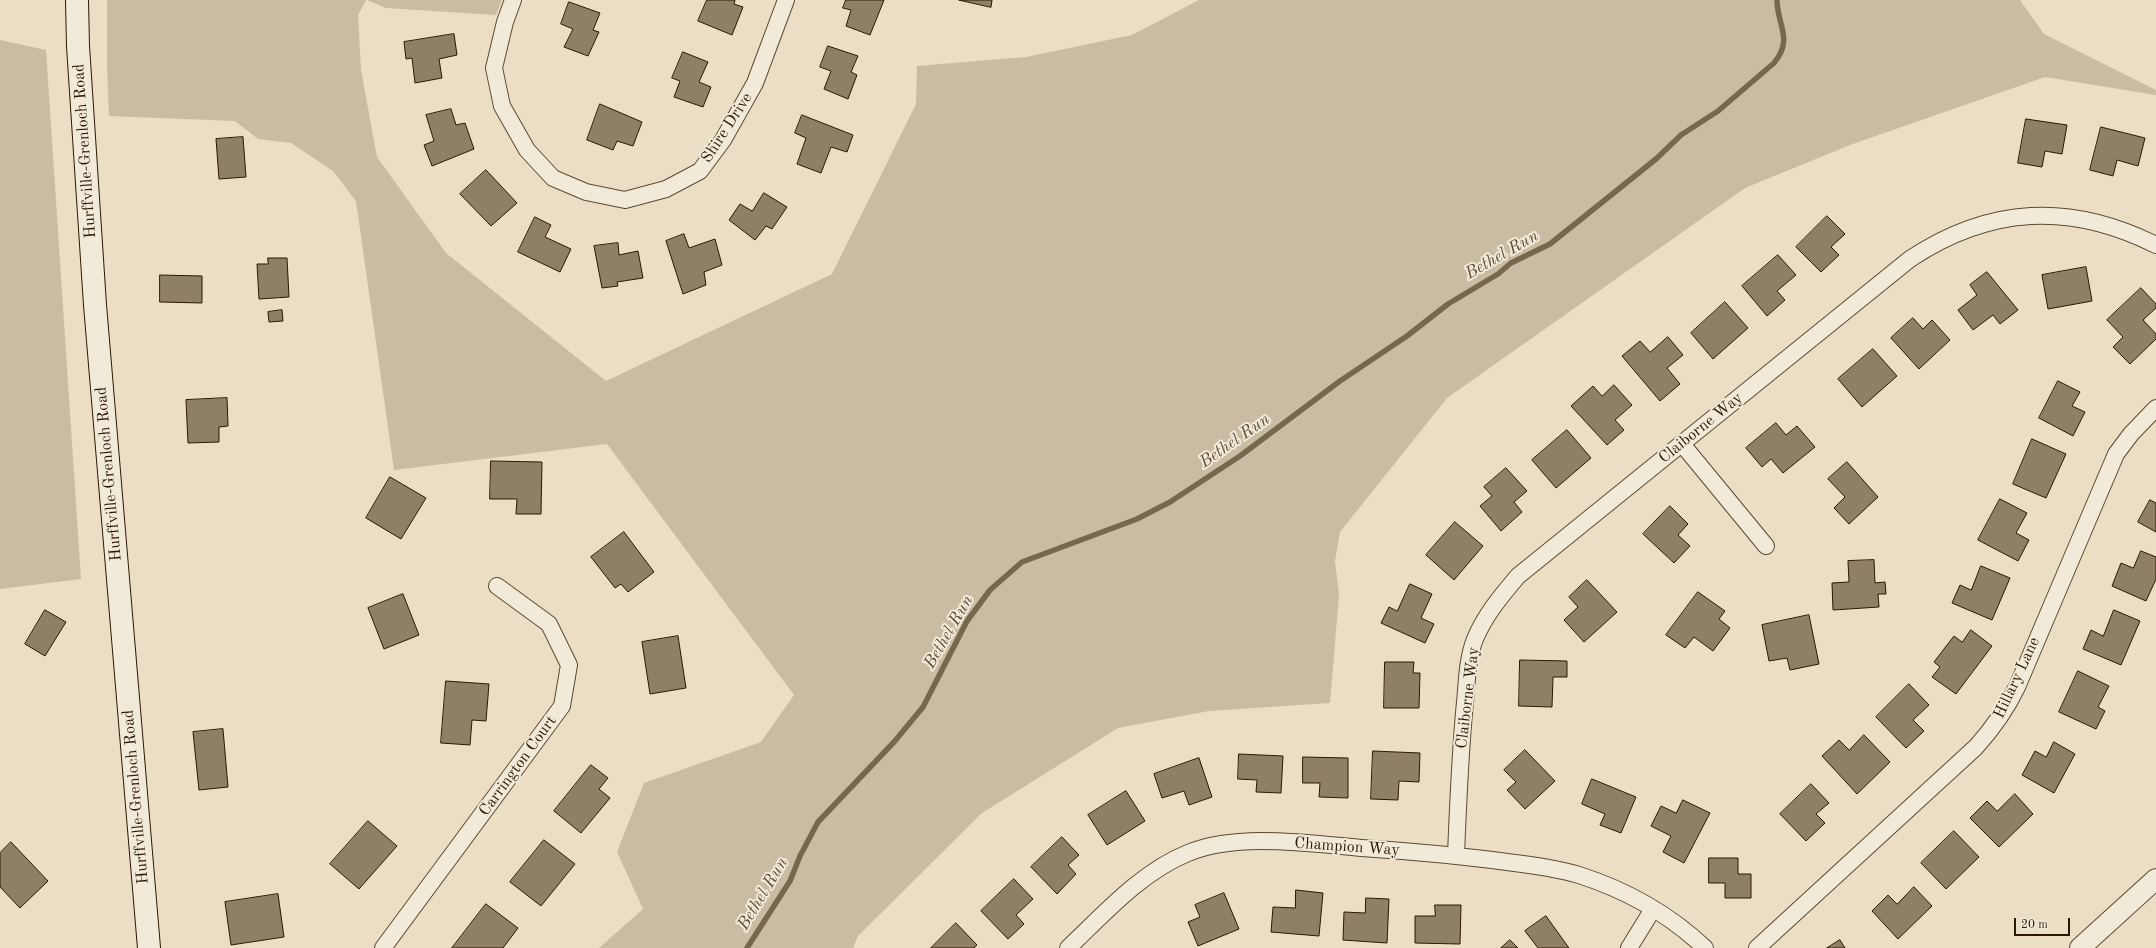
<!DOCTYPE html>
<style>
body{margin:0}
#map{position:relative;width:2156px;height:948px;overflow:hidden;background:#ebdec4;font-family:"Old Standard TT",serif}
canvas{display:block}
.scale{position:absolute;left:2014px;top:918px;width:56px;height:18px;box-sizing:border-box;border:2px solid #2b1800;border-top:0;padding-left:5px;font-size:12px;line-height:14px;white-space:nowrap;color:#2b1800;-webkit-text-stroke:3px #f2ead9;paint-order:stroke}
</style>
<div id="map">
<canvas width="2156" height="948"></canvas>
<div class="scale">20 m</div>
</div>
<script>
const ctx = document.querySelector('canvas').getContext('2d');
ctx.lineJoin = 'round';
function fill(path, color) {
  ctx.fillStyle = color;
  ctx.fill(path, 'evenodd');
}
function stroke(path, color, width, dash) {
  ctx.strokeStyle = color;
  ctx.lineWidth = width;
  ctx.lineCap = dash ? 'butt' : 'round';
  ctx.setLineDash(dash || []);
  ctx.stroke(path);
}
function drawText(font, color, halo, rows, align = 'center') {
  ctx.font = font + ' "Old Standard TT",serif';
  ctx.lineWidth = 4;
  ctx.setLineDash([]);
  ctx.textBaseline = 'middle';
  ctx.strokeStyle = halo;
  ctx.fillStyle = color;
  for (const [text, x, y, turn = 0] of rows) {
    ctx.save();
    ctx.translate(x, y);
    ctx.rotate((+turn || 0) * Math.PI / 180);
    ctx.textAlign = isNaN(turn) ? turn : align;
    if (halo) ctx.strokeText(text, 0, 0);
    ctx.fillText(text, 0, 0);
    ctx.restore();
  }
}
fill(new Path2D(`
 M 107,0 L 366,0 L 358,15 L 361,70 L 377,157 L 446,253 L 606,381 L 832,274 L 916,104 L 917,66 L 1026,57 L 1132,35 L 1199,0 L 2020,0 L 2044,34 L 2156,90 L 2156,95 L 2045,77 L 1850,145 L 1745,188 L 1447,398 L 1340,532 L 1335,561 L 1339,595 L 1330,703 L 1209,711 L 1118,728 L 982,813 L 858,936 L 853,948 L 599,948 L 643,909 L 617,852 L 644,783 L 761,742 L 794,695 L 607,444 L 394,470 L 356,201 L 333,171 L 291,143 L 258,139 L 235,121 L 109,116 L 107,65 Z
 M 367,0 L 502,0 L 496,15 L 386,8 Z
 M 0,40 L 46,50 L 81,579 L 0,589 Z`), '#cabca3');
stroke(new Path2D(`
 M 747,948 L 790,881 L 800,856 L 818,822 L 894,742 L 923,707 L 967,621 L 990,590 L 1022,562 L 1137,519 L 1170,502 L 1240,456 L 1340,381 L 1407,336 L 1448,304 L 1498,274 L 1511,263 L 1550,244 L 1656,159 L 1681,135 L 1718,111 L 1774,63 C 1794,39 1777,25 1777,0`), '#77674d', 5.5);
const building = new Path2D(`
 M 707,0 L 735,0 L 734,4 L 743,7 L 732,35 L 698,21 Z
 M 846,0 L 884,0 L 870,35 L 846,26 L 851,10 L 843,8 Z
 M 959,0 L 992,0 L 991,7 Z
 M 569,2 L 600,13 L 593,30 L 599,32 L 588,56 L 564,47 L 573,29 L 561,24 Z
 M 454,34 L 457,55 L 439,59 L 442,78 L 415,83 L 412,58 L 406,59 L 404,42 Z
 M 828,46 L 858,56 L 851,72 L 857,75 L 848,99 L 824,89 L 831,71 L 820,67 Z
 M 683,52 L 708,62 L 699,82 L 711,87 L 703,107 L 674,97 L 680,81 L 672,78 Z
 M 600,104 L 642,122 L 633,146 L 617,141 L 613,150 L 587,140 Z
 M 451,109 L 456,125 L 465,123 L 474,149 L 432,166 L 424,145 L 434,141 L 426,115 Z
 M 802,115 L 853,135 L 847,152 L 831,147 L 821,173 L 797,164 L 806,138 L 795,133 Z
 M 2026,119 L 2067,125 L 2062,154 L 2045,151 L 2042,167 L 2018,163 Z
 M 2101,127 L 2145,138 L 2138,166 L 2117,160 L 2113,176 L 2090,170 Z
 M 243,137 L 246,177 L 219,179 L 216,139 Z
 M 486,170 L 517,203 L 491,226 L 460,194 Z
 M 764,193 L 787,207 L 772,229 L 766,226 L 755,240 L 729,220 L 740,204 L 752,211 Z
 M 1827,216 L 1845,234 L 1831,247 L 1839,255 L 1821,272 L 1796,247 Z
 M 535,217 L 551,225 L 545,237 L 571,249 L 560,272 L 518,252 Z
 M 684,234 L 689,248 L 715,239 L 722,265 L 704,272 L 706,285 L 683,294 L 666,241 Z
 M 618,243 L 619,255 L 638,251 L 643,278 L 617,282 L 618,286 L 602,288 L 594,246 Z
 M 1778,255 L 1796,275 L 1777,291 L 1785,300 L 1767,316 L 1742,286 Z
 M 268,258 L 287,258 L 289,297 L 259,299 L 257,264 L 268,264 Z
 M 2086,267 L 2092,301 L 2048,309 L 2042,275 Z
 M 1987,272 L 2018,310 L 2000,324 L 1993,315 L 1973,330 L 1958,310 L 1977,295 L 1970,285 Z
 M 160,275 L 202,276 L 202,303 L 160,302 Z
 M 2141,288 L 2156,304 L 2156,308 L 2143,320 L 2156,334 L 2156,339 L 2130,364 L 2113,347 L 2123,337 L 2107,320 Z
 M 1725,302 L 1748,328 L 1713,359 L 1691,333 Z
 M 282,310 L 283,321 L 269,322 L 268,312 Z
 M 1913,318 L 1923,329 L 1932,320 L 1950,340 L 1919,369 L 1891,338 Z
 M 1668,337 L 1683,355 L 1667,368 L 1680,384 L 1660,401 L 1622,356 L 1640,341 L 1650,352 Z
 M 1873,349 L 1897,376 L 1862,407 L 1838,379 Z
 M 2058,381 L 2080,392 L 2072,406 L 2085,412 L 2073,436 L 2039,418 Z
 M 1614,385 L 1632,405 L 1615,420 L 1624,430 L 1607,445 L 1571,406 L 1593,386 L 1602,396 Z
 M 227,398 L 228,426 L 219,427 L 219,442 L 188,443 L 186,400 Z
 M 1776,423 L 1786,435 L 1797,426 L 1815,447 L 1783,473 L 1771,459 L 1762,467 L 1746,448 Z
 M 1567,430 L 1591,458 L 1556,488 L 1532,460 Z
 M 2032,439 L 2066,454 L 2046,498 L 2013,484 Z
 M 491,461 L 542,462 L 541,514 L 516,514 L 517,499 L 490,499 Z
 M 1847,462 L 1878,497 L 1849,524 L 1834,508 L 1845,497 L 1828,479 Z
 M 1506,468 L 1527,491 L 1514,502 L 1522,512 L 1501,531 L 1480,506 L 1492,496 L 1484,487 Z
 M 390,477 L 426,498 L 401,539 L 366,518 Z
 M 2000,499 L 2027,513 L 2016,533 L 2029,540 L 2018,561 L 1978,540 Z
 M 2150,500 L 2156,503 L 2156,532 L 2138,522 Z
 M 1670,506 L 1688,524 L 1678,535 L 1690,546 L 1674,563 L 1643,534 Z
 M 1455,522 L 1483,546 L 1454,580 L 1426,555 Z
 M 624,532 L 654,572 L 628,592 L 621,584 L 615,588 L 591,557 Z
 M 2141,551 L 2156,557 L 2156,579 L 2146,601 L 2112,586 L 2121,563 L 2133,568 Z
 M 1874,560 L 1875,583 L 1885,582 L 1886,594 L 1878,594 L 1879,607 L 1833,610 L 1832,583 L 1849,582 L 1848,561 Z
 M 1981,566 L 2010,578 L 1992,620 L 1952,603 L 1960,585 L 1971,590 Z
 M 1587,580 L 1617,612 L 1584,642 L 1564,620 L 1578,607 L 1569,597 Z
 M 1410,584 L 1432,594 L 1421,618 L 1434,624 L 1425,643 L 1381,623 L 1389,607 L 1397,611 Z
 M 1698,592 L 1725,611 L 1719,619 L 1730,628 L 1713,651 L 1694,637 L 1685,648 L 1666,635 Z
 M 403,594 L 419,635 L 384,649 L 368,608 Z
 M 45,610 L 66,622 L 45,656 L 25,644 Z
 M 2114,610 L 2140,621 L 2121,665 L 2083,649 L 2091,630 L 2103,636 Z
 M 1809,615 L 1819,664 L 1790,670 L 1787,658 L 1769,661 L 1762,625 Z
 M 1971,630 L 1992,646 L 1956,694 L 1932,677 L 1940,667 L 1934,662 L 1954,636 L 1962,642 Z
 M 678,636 L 686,688 L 650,694 L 642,642 Z
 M 1520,660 L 1567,661 L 1567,677 L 1553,677 L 1552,707 L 1519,706 Z
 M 1385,662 L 1414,662 L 1413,673 L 1420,673 L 1419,708 L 1384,708 Z
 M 2078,671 L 2109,686 L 2098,707 L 2105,711 L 2096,729 L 2059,712 Z
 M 446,681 L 489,684 L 486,721 L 472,720 L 470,745 L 441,743 Z
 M 1909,684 L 1929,705 L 1913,720 L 1924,731 L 1906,748 L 1876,717 Z
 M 223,729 L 228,787 L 199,790 L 193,732 Z
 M 1864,735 L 1890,762 L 1857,794 L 1822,756 L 1839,740 L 1849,750 Z
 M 2054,742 L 2075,754 L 2054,793 L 2022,775 L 2035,751 L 2046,757 Z
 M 1525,750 L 1555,781 L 1525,809 L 1507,790 L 1516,782 L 1504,770 Z
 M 1373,751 L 1420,753 L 1419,782 L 1399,781 L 1398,800 L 1371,799 Z
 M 1239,754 L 1283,756 L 1281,793 L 1256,792 L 1257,780 L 1238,779 Z
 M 1303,757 L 1348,758 L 1348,798 L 1319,797 L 1320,783 L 1303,783 Z
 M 1199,758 L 1212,797 L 1189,805 L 1184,791 L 1162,798 L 1154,774 Z
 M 591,765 L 608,778 L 599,789 L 610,798 L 581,833 L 554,811 Z
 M 1592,779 L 1636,797 L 1621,833 L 1600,825 L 1605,814 L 1582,804 Z
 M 1811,784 L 1829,803 L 1816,814 L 1825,823 L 1806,841 L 1780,814 Z
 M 1126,791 L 1145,821 L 1107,845 L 1088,815 Z
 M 2015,794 L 2033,814 L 1999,847 L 1970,818 L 1987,801 L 1997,811 Z
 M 1683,800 L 1710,813 L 1684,863 L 1663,852 L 1671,836 L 1651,826 L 1661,806 L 1676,813 Z
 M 368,821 L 397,846 L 359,889 L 330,864 Z
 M 1954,831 L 1979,857 L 1946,889 L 1921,863 Z
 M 1062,837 L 1079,855 L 1068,865 L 1076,874 L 1057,894 L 1031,867 Z
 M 544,840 L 575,864 L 541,906 L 510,882 Z
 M 11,842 L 48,881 L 20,908 L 0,887 L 0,853 Z
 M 1709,858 L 1738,858 L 1738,874 L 1751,874 L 1751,898 L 1725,898 L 1725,883 L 1709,883 Z
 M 1014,879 L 1033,899 L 1016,915 L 1024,924 L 1008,939 L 981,911 Z
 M 1914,887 L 1932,906 L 1898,939 L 1872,911 L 1888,895 L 1897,904 Z
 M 1296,890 L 1323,893 L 1319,936 L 1271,932 L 1273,907 L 1295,908 Z
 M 1224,893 L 1239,929 L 1198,946 L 1188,922 L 1200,917 L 1195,905 Z
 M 278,894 L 284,937 L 231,945 L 225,902 Z
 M 1366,898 L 1389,899 L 1387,943 L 1343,940 L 1344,912 L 1365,913 Z
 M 486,904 L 518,928 L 503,948 L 452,948 Z
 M 1435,905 L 1461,905 L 1460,944 L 1415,943 L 1415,916 L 1435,916 Z
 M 1546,916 L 1569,948 L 1538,948 L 1525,931 Z
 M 956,923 L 977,945 L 974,948 L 931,948 Z
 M 1510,940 L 1518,948 L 1501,948 Z
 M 1840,940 L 1845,948 L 1827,948 Z`);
fill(building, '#8f7f66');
stroke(building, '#2b1800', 1);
const minor = new Path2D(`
 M 513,0 L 505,22 L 494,68 L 502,106 L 527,150 L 553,178 L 586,192 L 625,200 L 666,189 L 700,171 L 723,140 L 755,83 L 786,0
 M 1682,444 L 1766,546
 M 1456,855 C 1458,804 1460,753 1465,702 C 1467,682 1467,659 1475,639 C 1485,615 1501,596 1518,576 L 1910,259 C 1990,206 2070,202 2156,245
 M 383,948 L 562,706 L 569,665 L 549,624 L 497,586
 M 1068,948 C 1104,914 1141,872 1188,853 C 1240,831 1319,845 1375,849 C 1419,852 1463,856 1507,862 C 1532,865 1556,868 1579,875 C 1626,890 1670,915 1705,948
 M 1629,948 L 1653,909
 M 1757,948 L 1976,747 C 1993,728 2006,710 2017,687 L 2116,454 L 2131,434 L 2156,408`);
const tertiary = new Path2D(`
 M 2080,948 L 2156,879`);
const secondary = new Path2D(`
 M 77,0 L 78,46 L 95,305 L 149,948`);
stroke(minor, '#5b4a31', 18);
stroke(tertiary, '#5b4a31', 22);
stroke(secondary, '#2b1800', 24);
stroke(minor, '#f2ead9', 16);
stroke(tertiary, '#f2ead9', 20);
stroke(secondary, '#f2ead9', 22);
drawText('16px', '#2b1800', '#f2ead9', [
 ["Shire Drive",727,128,-57],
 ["Hurffville-Grenloch Road",85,151,-94],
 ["Claiborne Way",1701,428,-39],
 ["Hurffville-Grenloch Road",109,474,-95],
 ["Hillary Lane",2017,678,-65],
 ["Claiborne Way",1468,698,-83],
 ["Carrington Court",518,766,-54],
 ["Hurffville-Grenloch Road",136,797,-95],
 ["Champion Way",1347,847,4]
]);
drawText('italic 17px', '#5e4c34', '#f2ead9', [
 ["Bethel Run",1502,255,-30],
 ["Bethel Run",1235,441,-35],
 ["Bethel Run",949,632,-60],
 ["Bethel Run",763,894,-59]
]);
</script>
